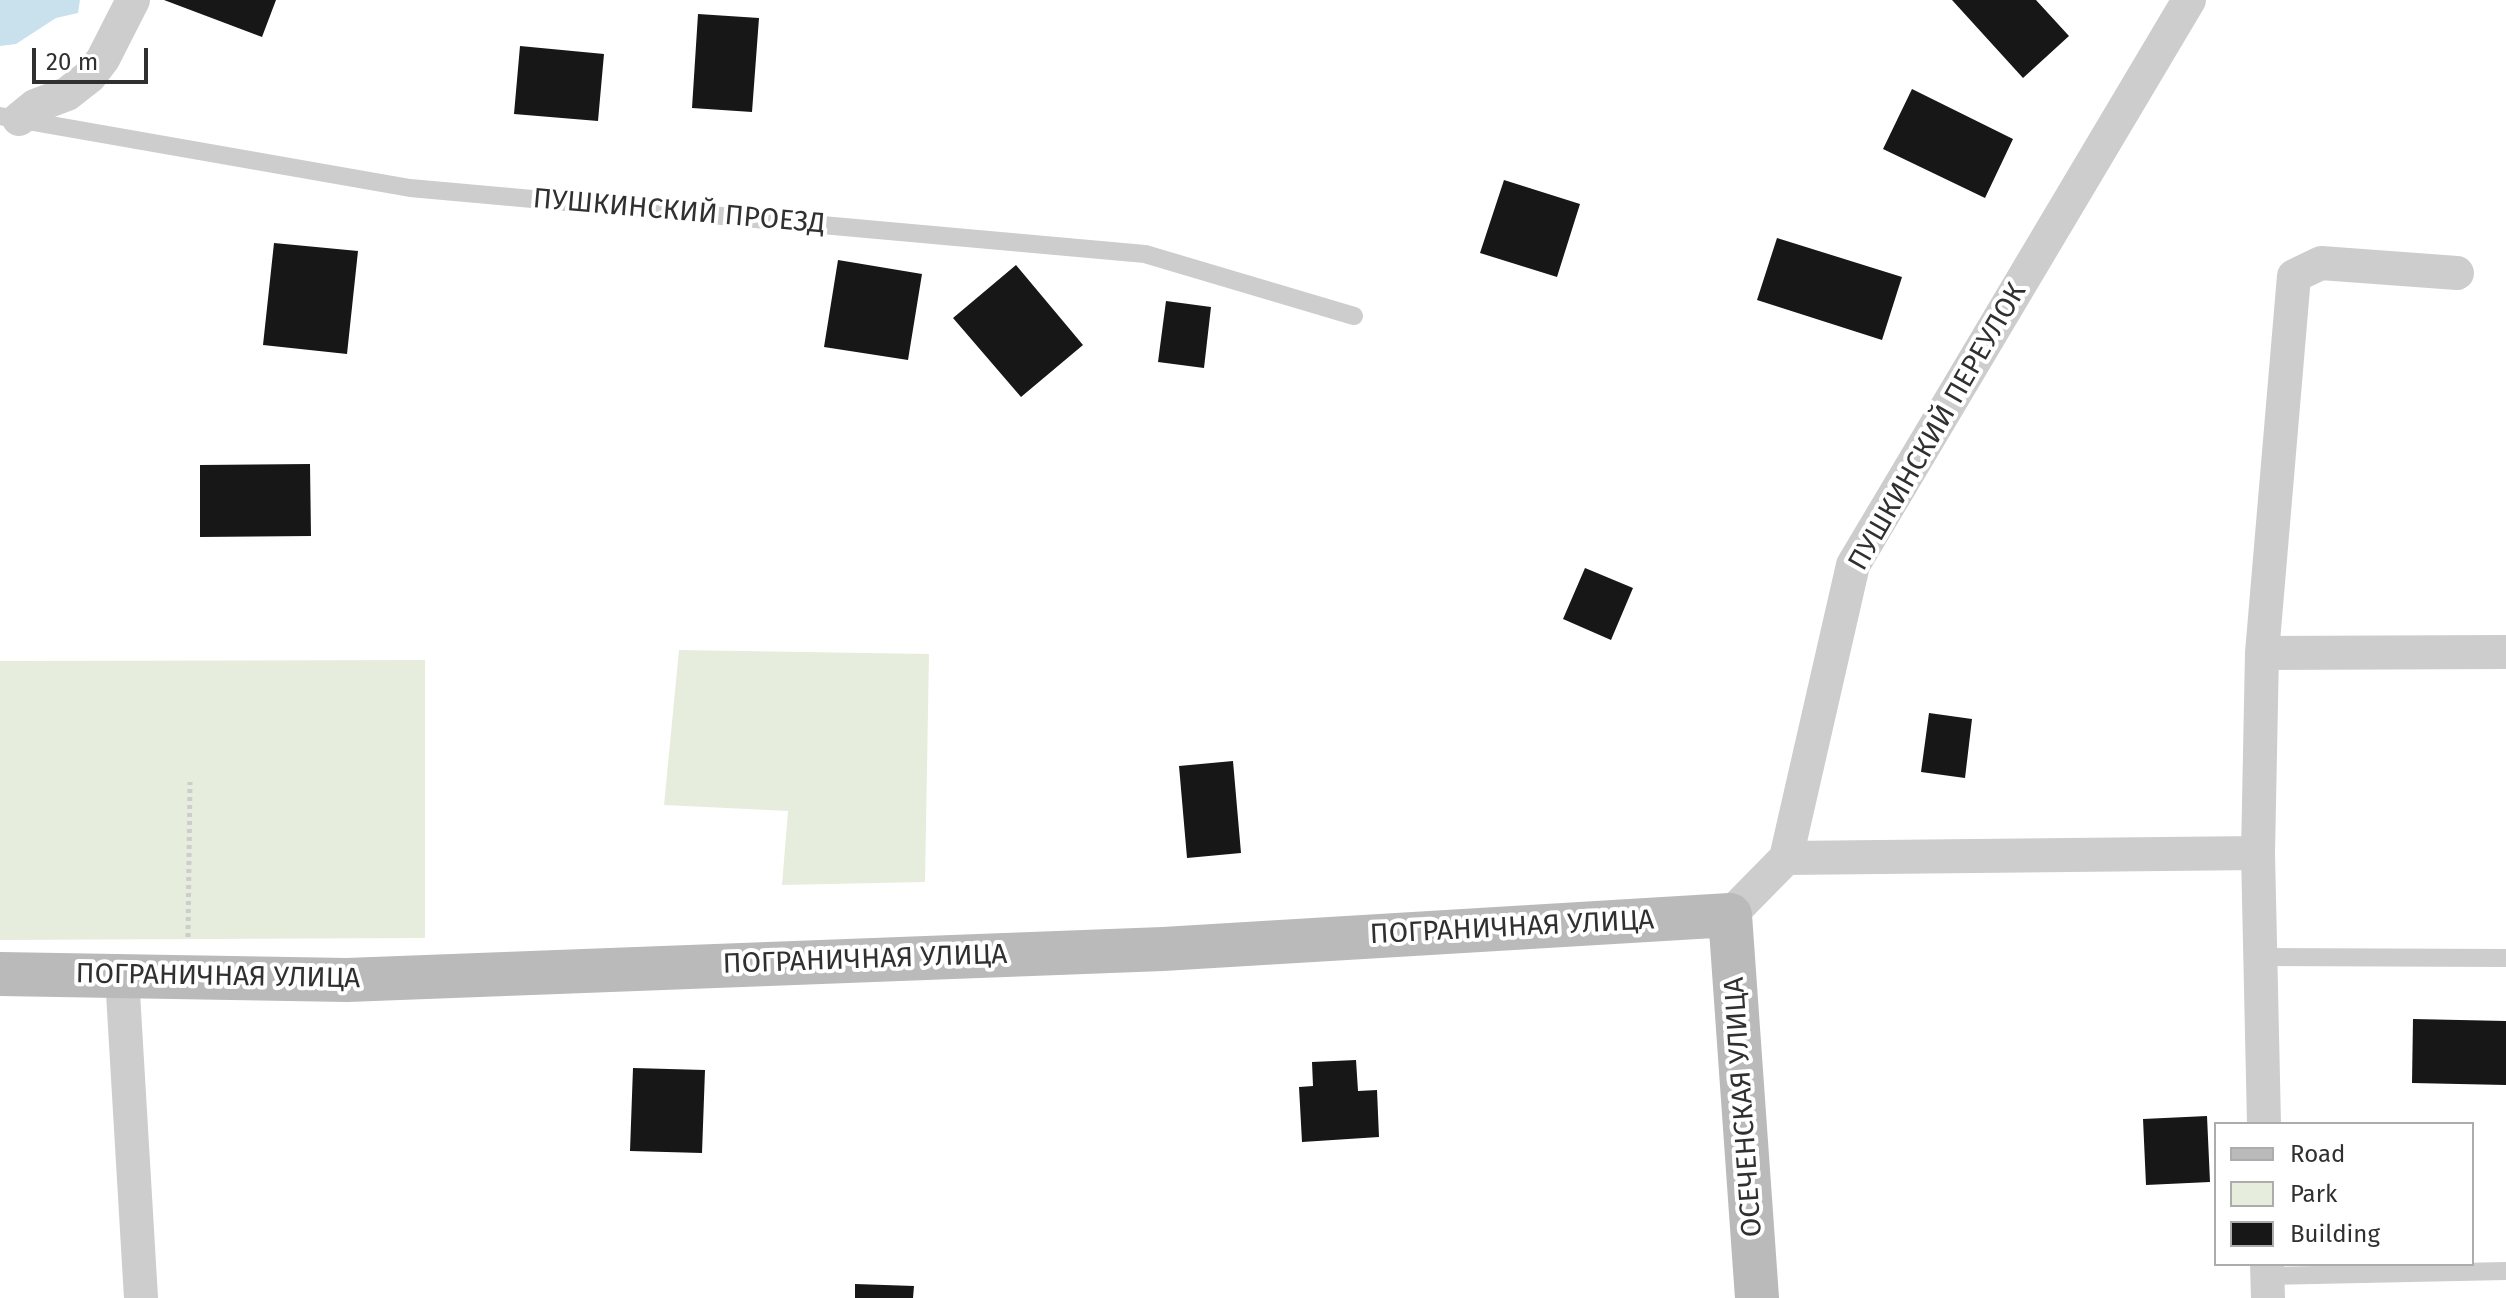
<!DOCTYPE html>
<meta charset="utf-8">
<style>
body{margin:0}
#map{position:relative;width:2506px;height:1298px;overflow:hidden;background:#fff;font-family:"Fira Sans",sans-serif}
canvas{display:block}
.legend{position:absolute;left:2214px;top:1122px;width:260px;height:144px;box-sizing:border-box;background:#fff;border:2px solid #acacac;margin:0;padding:10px 14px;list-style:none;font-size:24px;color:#303030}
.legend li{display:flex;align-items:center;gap:16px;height:40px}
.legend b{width:40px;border:2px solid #acacac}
.scale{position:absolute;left:32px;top:48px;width:116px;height:36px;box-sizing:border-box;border:4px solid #303030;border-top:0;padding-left:10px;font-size:24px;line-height:28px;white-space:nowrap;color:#303030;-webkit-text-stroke:6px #fff;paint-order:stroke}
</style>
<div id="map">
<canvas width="2506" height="1298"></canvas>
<ul class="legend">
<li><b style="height:10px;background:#bababa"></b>Road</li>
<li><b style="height:22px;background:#e7eddd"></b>Park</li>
<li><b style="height:22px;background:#171717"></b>Building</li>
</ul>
<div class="scale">20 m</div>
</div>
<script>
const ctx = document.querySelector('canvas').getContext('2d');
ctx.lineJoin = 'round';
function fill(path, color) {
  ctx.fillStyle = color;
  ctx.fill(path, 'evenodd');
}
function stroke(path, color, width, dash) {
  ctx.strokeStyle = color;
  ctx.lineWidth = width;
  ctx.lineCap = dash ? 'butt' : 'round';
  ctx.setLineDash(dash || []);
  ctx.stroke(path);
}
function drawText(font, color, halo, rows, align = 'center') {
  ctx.font = font + ' "Fira Sans",sans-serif';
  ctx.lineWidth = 8;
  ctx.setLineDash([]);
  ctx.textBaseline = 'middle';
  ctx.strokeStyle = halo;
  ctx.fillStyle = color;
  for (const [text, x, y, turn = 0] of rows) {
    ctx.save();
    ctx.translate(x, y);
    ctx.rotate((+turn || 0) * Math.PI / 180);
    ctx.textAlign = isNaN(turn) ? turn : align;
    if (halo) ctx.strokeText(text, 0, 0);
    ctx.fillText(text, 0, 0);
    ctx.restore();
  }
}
fill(new Path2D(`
 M 679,650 L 929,654 L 925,882 L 782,885 L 788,811 L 664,805 Z
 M 425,660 L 425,938 L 0,940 L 0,661 Z`), '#e7eddd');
fill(new Path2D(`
 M 0,0 L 80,0 L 78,13 L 56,18 L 16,44 L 0,46 Z`), '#c9e1ed');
fill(new Path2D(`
 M 164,0 L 276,0 L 262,37 Z
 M 1952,0 L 2036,0 L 2069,36 L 2023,78 Z
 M 698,14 L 759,18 L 752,112 L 692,108 Z
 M 520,46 L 604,54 L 598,121 L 514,114 Z
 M 1912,89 L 2013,139 L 1985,198 L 1883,149 Z
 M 1504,180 L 1580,204 L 1557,277 L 1480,253 Z
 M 1777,238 L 1902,277 L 1882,340 L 1757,300 Z
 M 274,243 L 358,251 L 347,354 L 263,345 Z
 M 838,260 L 922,274 L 908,360 L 824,347 Z
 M 1016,265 L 1083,345 L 1021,397 L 953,318 Z
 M 1166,301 L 1211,307 L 1204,368 L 1158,362 Z
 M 310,464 L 311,536 L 200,537 L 200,465 Z
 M 1585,568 L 1633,588 L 1611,640 L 1563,619 Z
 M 1929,713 L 1972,719 L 1965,778 L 1921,772 Z
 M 1233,761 L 1241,853 L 1187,858 L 1179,766 Z
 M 2413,1019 L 2506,1021 L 2506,1085 L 2412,1083 Z
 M 1356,1060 L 1358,1091 L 1377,1090 L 1379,1137 L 1302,1142 L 1299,1087 L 1313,1086 L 1312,1062 Z
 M 633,1068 L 705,1070 L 702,1153 L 630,1151 Z
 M 2207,1116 L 2210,1182 L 2146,1185 L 2143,1119 Z
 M 855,1284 L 914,1286 L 913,1298 L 855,1298 Z`), '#171717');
stroke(new Path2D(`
 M 188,937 L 190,782`), '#cdcdcd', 5, [4, 4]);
stroke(new Path2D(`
 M 0,116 L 410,188 L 1145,254 L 1354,316
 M 2260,957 L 2506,958
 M 2267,1276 L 2506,1271`), '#cdcdcd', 18);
stroke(new Path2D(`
 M 19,119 L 35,106 L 67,94 L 90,76 L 103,59 L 133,0
 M 2262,653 L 2506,652
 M 1786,858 L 2258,853
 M 1730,915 L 1786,858 L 1853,565 L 2189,0
 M 122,976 L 141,1298
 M 2264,1124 L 2258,853 L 2262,653 L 2294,276 L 2321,263 L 2457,273
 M 2267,1264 L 2268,1298`), '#cdcdcd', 34);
stroke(new Path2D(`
 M 0,974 L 347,980 L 1163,949 L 1730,915 L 1757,1298`), '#bababa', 44);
drawText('28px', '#303030', '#fff', [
 ["ПУШКИНСКИЙ ПРОЕЗД",679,212,5],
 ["ПУШКИНСКИЙ ПЕРЕУЛОК",1938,427,-60],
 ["ПОГРАНИЧНАЯ УЛИЦА",1512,928,-3],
 ["ПОГРАНИЧНАЯ УЛИЦА",865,960,-2],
 ["ПОГРАНИЧНАЯ УЛИЦА",218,977,1],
 ["ОСЕЧЕНСКАЯ УЛИЦА",1744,1107,-94]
]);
</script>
